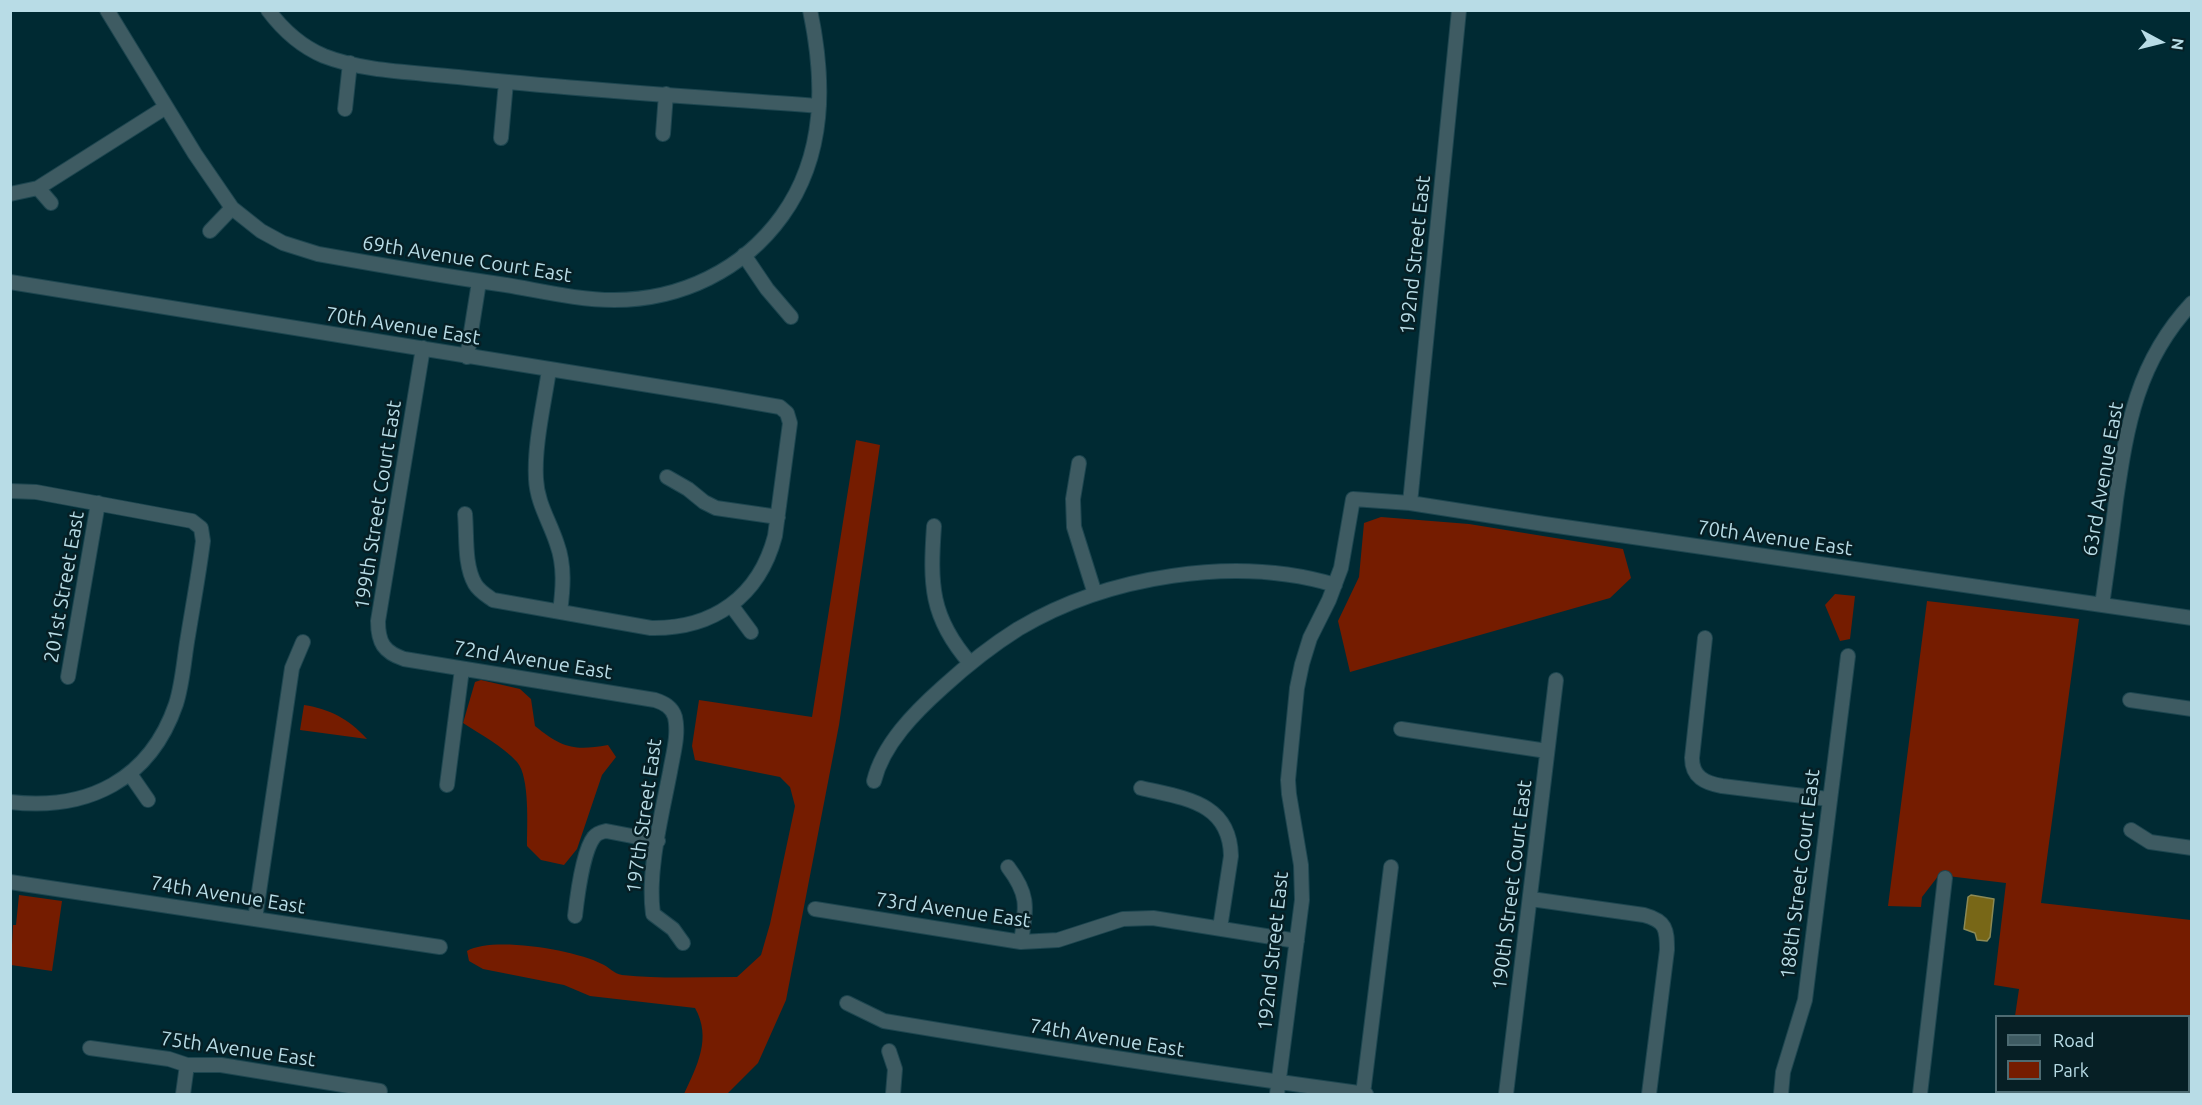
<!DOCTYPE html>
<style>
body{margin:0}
#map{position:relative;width:2202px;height:1105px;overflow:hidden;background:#002a33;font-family:Ubuntu,sans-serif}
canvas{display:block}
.frame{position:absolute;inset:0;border:12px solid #b8dce6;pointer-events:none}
.legend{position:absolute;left:1995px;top:1015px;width:195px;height:78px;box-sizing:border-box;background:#061f25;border:2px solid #4d6b72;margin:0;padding:8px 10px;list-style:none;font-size:18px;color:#b8dce6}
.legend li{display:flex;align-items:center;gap:12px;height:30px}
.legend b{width:30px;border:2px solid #4d6b72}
.north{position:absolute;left:2130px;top:12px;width:60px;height:60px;-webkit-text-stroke:4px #061f25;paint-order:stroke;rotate:97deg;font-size:16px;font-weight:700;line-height:24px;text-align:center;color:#b8dce6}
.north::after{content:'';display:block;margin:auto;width:21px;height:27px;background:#b8dce6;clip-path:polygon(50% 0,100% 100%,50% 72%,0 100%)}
</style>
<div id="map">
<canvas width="2202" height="1105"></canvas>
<div class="frame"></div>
<ul class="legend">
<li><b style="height:8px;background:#3e5b62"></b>Road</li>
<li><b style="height:16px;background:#751c00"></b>Park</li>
</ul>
<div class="north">N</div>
</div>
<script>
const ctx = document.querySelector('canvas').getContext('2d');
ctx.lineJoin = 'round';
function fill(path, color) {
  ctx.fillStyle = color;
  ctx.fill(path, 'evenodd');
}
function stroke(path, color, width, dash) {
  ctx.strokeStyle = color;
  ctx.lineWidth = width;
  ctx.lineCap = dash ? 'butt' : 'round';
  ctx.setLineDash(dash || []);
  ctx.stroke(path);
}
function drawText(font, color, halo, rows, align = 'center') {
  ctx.font = font + ' Ubuntu,sans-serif';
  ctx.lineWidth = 5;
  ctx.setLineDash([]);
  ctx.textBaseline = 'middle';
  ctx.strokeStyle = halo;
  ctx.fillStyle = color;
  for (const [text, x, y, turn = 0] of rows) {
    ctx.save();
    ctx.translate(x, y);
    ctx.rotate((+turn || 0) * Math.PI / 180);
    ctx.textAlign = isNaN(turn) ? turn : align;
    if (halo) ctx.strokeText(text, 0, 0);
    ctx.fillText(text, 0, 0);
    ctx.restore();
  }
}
fill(new Path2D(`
 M 856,440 L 880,445 L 839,725 L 786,1000 L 758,1063 L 727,1094 L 684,1094 C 697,1066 712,1038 695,1008 L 590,996 L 564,985 L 483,969 L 469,961 L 467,951 C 493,936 575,950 602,964 C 609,967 614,974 622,975 C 660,979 699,977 737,977 L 761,955 L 770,924 L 795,806 L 790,787 L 780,777 L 695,760 L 692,746 L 699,700 L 812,717 Z
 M 1381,517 L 1469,524 L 1623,549 L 1631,578 L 1610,598 L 1350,672 L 1338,621 L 1359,577 L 1364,523 Z
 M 1835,594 L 1855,596 L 1850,639 L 1840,641 L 1825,605 Z
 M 1927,601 L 2079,619 L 2041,903 L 2191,920 L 2191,1094 L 2005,1094 L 2006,1092 L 2188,1092 L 2188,1016 L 2015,1016 L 2019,989 L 1994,985 L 2006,883 L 1939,875 L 1922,897 L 1921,907 L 1888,906 Z
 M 481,680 L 520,689 L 531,699 L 535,726 C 562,748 574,751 608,745 L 616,757 L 602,775 L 577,849 L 564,865 L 541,860 L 527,846 C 527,826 530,777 517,762 C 504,747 480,734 463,723 L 475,682 Z
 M 304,705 C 330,709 349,719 367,739 L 300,730 Z
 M 19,895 L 62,901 L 52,971 L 11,965 L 13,925 L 16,925 Z`), '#751c00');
const water = new Path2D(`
 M 1971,895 L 1994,899 L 1990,937 L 1987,941 L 1977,940 L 1975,933 L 1964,929 L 1968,897 Z`);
fill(water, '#786717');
stroke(water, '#8b8a55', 1.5);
const minor = new Path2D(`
 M 107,10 L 195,154 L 232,208 L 261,231 L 283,243 L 318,254 C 380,265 443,276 506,285 C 542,291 578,300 614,300 C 681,300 743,270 782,216 C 826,155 825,81 810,10
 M 268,10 C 283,30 300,46 324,56 C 365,72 414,72 458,77 C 578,90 699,97 819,106
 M 345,109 L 350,63
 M 663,134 L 666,94
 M 501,138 L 506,82
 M 38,188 L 51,203
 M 10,194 L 38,188 L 166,107
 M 210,231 L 232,208
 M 744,255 L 767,289 L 791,317
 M 10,282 L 717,396 L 780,407 L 787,413 L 790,423 L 775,536 C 759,597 713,629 651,628 L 493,600 C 486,595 479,591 475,584 C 464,565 467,536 465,514
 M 423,348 L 378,621 C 378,643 384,652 404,659 L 655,700 C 664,703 672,707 675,717 C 679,735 673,754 670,772 C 662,814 647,871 653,914 L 673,929 L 683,943
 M 467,357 L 479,282
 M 549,370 C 544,404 534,445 536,479 C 537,503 550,522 557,544 C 565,566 563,589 560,612
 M 1079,463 L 1073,499 L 1074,527 L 1095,594
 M 667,477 L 688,489 L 704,502 L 716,508 L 778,517
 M 10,491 L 36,492 L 192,521 L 201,528 L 203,541 C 199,573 193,605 188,636 C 184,658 183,682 176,704 C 150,780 88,811 10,802
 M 1410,503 L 1459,10
 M 934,526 C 930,584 930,617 970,663
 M 731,605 L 751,632
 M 2102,605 C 2107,570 2112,535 2116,500 C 2127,425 2137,362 2192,303
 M 1705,638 L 1692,758 C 1692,777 1705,783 1722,786 L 1828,799
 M 68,677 L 98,503
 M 2130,700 L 2192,709
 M 1401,729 L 1547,751
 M 130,774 L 148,800
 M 874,781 C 883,744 915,712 943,687 C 966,666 991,646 1018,629 C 1107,576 1235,555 1335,585
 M 447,785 L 462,669
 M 1141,788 C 1182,798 1230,801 1231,856 L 1220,928
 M 2131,830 L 2150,842 L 2192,848
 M 1008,867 C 1030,896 1026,908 1021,942
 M 10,882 L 440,947
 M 1531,899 L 1644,915 C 1666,921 1667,929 1667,950 L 1649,1094
 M 815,909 L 1021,942 L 1058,940 L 1123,919 L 1153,918 L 1297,941
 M 575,916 C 577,898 583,851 594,837 C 597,833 601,832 606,831 L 658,841
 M 255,919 L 292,668 L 303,642
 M 847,1003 L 884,1021 C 1044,1048 1205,1072 1366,1094
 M 90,1048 L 169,1059 L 187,1065 L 221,1065 L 380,1091
 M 889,1051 L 895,1069 L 893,1094
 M 183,1094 L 187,1065
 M 1277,1094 L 1302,900 L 1301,865 L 1289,794 L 1288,780 L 1297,688 L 1302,664 L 1310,638 L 1329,600 L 1341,568 L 1353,499 L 1410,503 L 1544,524 L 2192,618
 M 1363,1094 L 1391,867
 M 1506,1094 L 1556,680
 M 1781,1094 L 1783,1072 L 1805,1000 L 1848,656
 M 1920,1094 L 1945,878`);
stroke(minor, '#1d4650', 16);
stroke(minor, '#3e5b62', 14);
drawText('20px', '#b8dce6', '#061f25', [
 ["192nd Street East",1415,255,-84],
 ["69th Avenue Court East",467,259,9],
 ["70th Avenue East",403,326,9],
 ["63rd Avenue East",2103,479,-80],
 ["199th Street Court East",378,505,-81],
 ["70th Avenue East",1775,538,8],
 ["201st Street East",64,587,-80],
 ["72nd Avenue East",533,660,9],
 ["197th Street East",644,816,-82],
 ["188th Street Court East",1800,874,-83],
 ["190th Street Court East",1512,885,-83],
 ["74th Avenue East",228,895,9],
 ["73rd Avenue East",953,910,8],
 ["192nd Street East",1273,951,-84],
 ["74th Avenue East",1107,1038,9],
 ["75th Avenue East",238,1049,8]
]);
</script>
